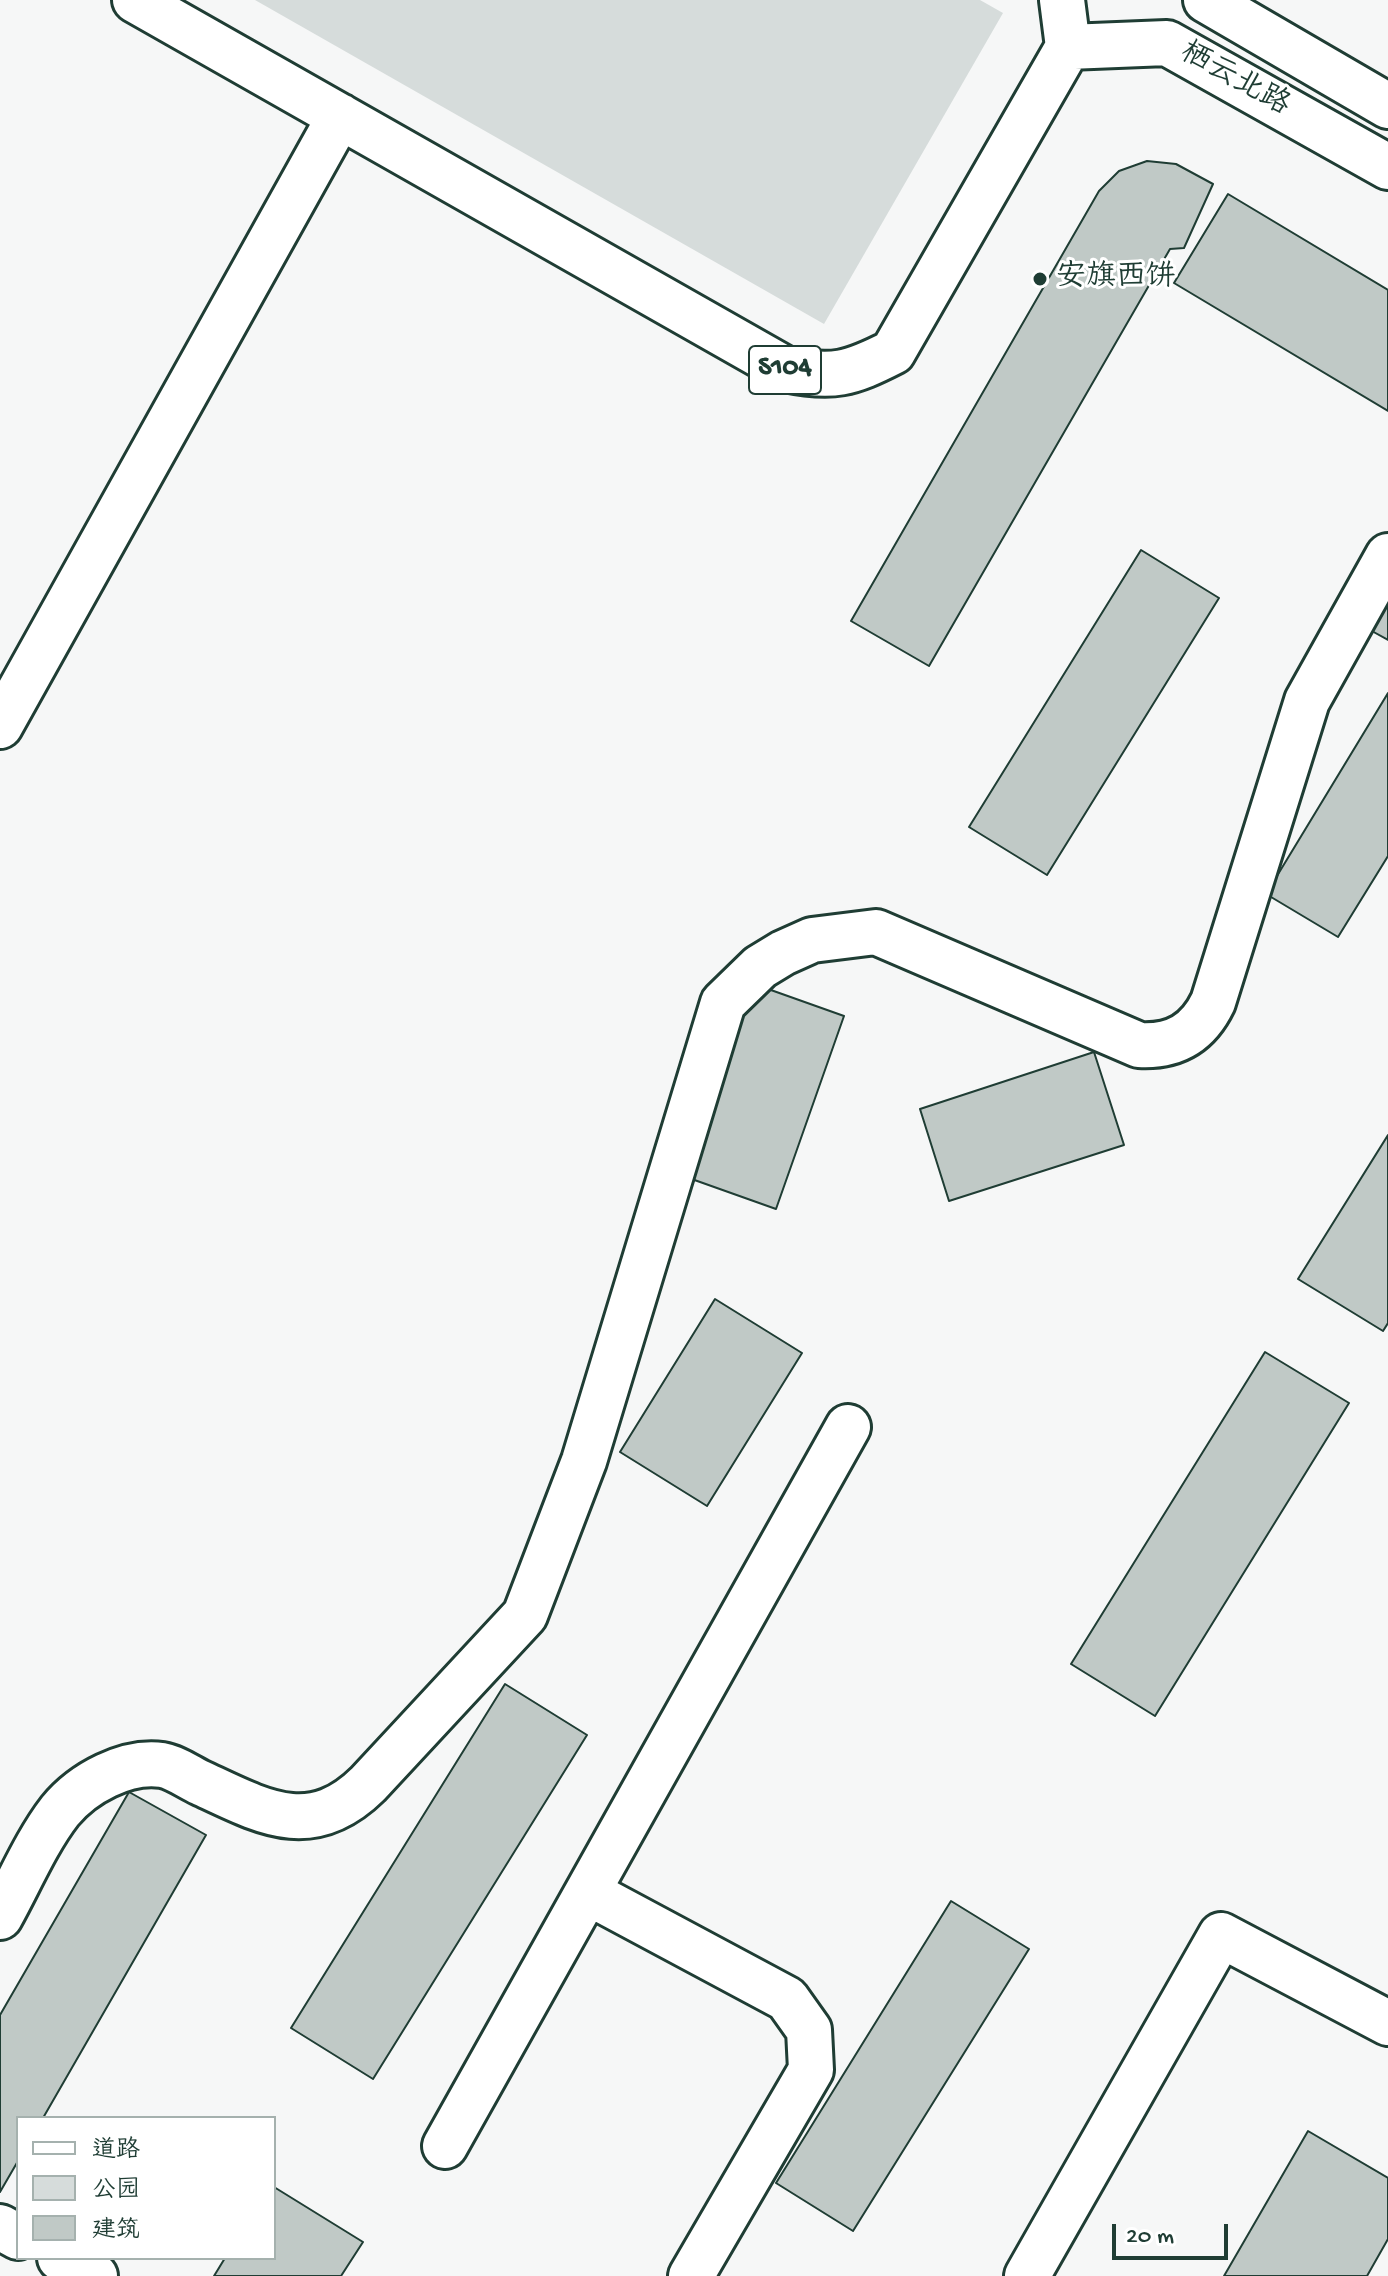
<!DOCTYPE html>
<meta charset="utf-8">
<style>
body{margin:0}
#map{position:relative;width:1388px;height:2276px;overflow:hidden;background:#f6f7f7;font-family:"Gochi Hand","LXGW WenKai TC",sans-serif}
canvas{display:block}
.legend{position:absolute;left:16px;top:2116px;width:260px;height:144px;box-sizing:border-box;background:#fff;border:2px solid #a5b1ae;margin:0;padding:10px 14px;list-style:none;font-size:24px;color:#1f3d34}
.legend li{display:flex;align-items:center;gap:16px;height:40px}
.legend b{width:40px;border:2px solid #a5b1ae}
.scale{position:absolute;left:1112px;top:2224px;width:116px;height:36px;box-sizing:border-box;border:4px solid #1f3d34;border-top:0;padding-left:10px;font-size:24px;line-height:28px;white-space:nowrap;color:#1f3d34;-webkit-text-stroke:6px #fff;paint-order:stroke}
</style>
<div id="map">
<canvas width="1388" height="2276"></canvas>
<ul class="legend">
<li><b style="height:10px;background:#fff"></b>道路</li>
<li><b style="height:22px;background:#d6dcdb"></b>公园</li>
<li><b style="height:22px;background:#c0c9c6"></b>建筑</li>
</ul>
<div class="scale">20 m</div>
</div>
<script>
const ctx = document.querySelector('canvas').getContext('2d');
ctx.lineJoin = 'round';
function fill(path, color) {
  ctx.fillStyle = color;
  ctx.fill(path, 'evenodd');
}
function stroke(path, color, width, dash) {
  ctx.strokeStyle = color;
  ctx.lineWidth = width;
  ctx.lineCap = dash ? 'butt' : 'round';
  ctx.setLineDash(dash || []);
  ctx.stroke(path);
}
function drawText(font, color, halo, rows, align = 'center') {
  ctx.font = font + ' "Gochi Hand","LXGW WenKai TC",sans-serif';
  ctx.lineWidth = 6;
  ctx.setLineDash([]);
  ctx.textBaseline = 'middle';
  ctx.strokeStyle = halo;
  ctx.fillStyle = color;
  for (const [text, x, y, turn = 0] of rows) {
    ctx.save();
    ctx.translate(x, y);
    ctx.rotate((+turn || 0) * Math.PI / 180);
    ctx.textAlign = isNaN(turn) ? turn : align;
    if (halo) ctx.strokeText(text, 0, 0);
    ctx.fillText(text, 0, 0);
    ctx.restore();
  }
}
fill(new Path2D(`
 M 255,0 L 980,0 L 1003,13 L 824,324 Z`), '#d6dcdb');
const building = new Path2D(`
 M 1147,161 L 1176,164 L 1213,184 L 1184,248 L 1170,249 L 929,666 L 851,621 L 1099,191 L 1119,171 Z
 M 1228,194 L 1388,290 L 1388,411 L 1174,283 Z
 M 1141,550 L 1219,598 L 1047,875 L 969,827 Z
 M 1388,600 L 1388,640 L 1370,630 Z
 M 1388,693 L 1388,856 L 1338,937 L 1266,894 Z
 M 754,984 L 844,1016 L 776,1209 L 686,1177 Z
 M 1094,1052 L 1124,1145 L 949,1201 L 920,1109 Z
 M 1388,1135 L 1388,1323 L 1383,1331 L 1298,1279 Z
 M 715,1299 L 802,1353 L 707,1506 L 620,1452 Z
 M 1265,1352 L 1349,1403 L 1155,1716 L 1071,1664 Z
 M 505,1684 L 587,1735 L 373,2079 L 291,2028 Z
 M 129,1792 L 206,1835 L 43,2118 L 18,2118 L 18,2161 L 0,2192 L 0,2015 Z
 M 951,1901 L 1029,1949 L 853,2231 L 776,2183 Z
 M 1308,2131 L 1388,2178 L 1388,2239 L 1367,2276 L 1224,2276 Z
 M 274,2187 L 363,2242 L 341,2276 L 214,2276 L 225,2258 L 274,2258 Z`);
fill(building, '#c0c9c6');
stroke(building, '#1f3d34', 2);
const minor = new Path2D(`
 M 589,1893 L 787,1999 L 809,2030 L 811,2070 L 691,2276
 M 0,1917 C 19,1883 36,1842 60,1811 C 83,1783 126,1760 162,1765 C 175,1767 190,1778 201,1783 C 263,1812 311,1840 368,1784 L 525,1615 L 584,1461 L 723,1003 L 760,967 L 783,953 L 812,940 L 876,932 L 1139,1045 C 1175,1047 1198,1033 1213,1002 L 1307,701 L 1388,556
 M 445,2146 L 848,1427
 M 0,2227 L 18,2237
 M 60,2258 L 95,2276
 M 1027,2276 L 1221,1935 L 1388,2023`);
const primary = new Path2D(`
 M 135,0 L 785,369 C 833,379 850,374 893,352 L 1068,47 L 1062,0
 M 1206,0 L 1388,106
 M 1068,47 L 1167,43 L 1388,167
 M 0,726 L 340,116`);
stroke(minor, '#1f3d34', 50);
stroke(primary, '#1f3d34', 50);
stroke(minor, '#fff', 44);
stroke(primary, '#fff', 44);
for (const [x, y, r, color] of [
 [1040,279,8,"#1f3d34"]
]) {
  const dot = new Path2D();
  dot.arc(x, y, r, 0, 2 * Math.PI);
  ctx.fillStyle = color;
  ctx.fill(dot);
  stroke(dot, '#fff', 3);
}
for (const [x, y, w] of [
 [785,370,72]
]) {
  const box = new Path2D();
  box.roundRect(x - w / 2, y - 24, w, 48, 6);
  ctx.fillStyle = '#fff';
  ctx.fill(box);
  stroke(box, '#1f3d34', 2);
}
drawText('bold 28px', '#1f3d34', null, [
 ["S104",785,370]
]);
drawText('30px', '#1f3d34', '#fff', [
 ["栖云北路",1234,81,29]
]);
drawText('30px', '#1f3d34', '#fff', [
 ["安旗西饼",1056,279]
], 'left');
</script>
